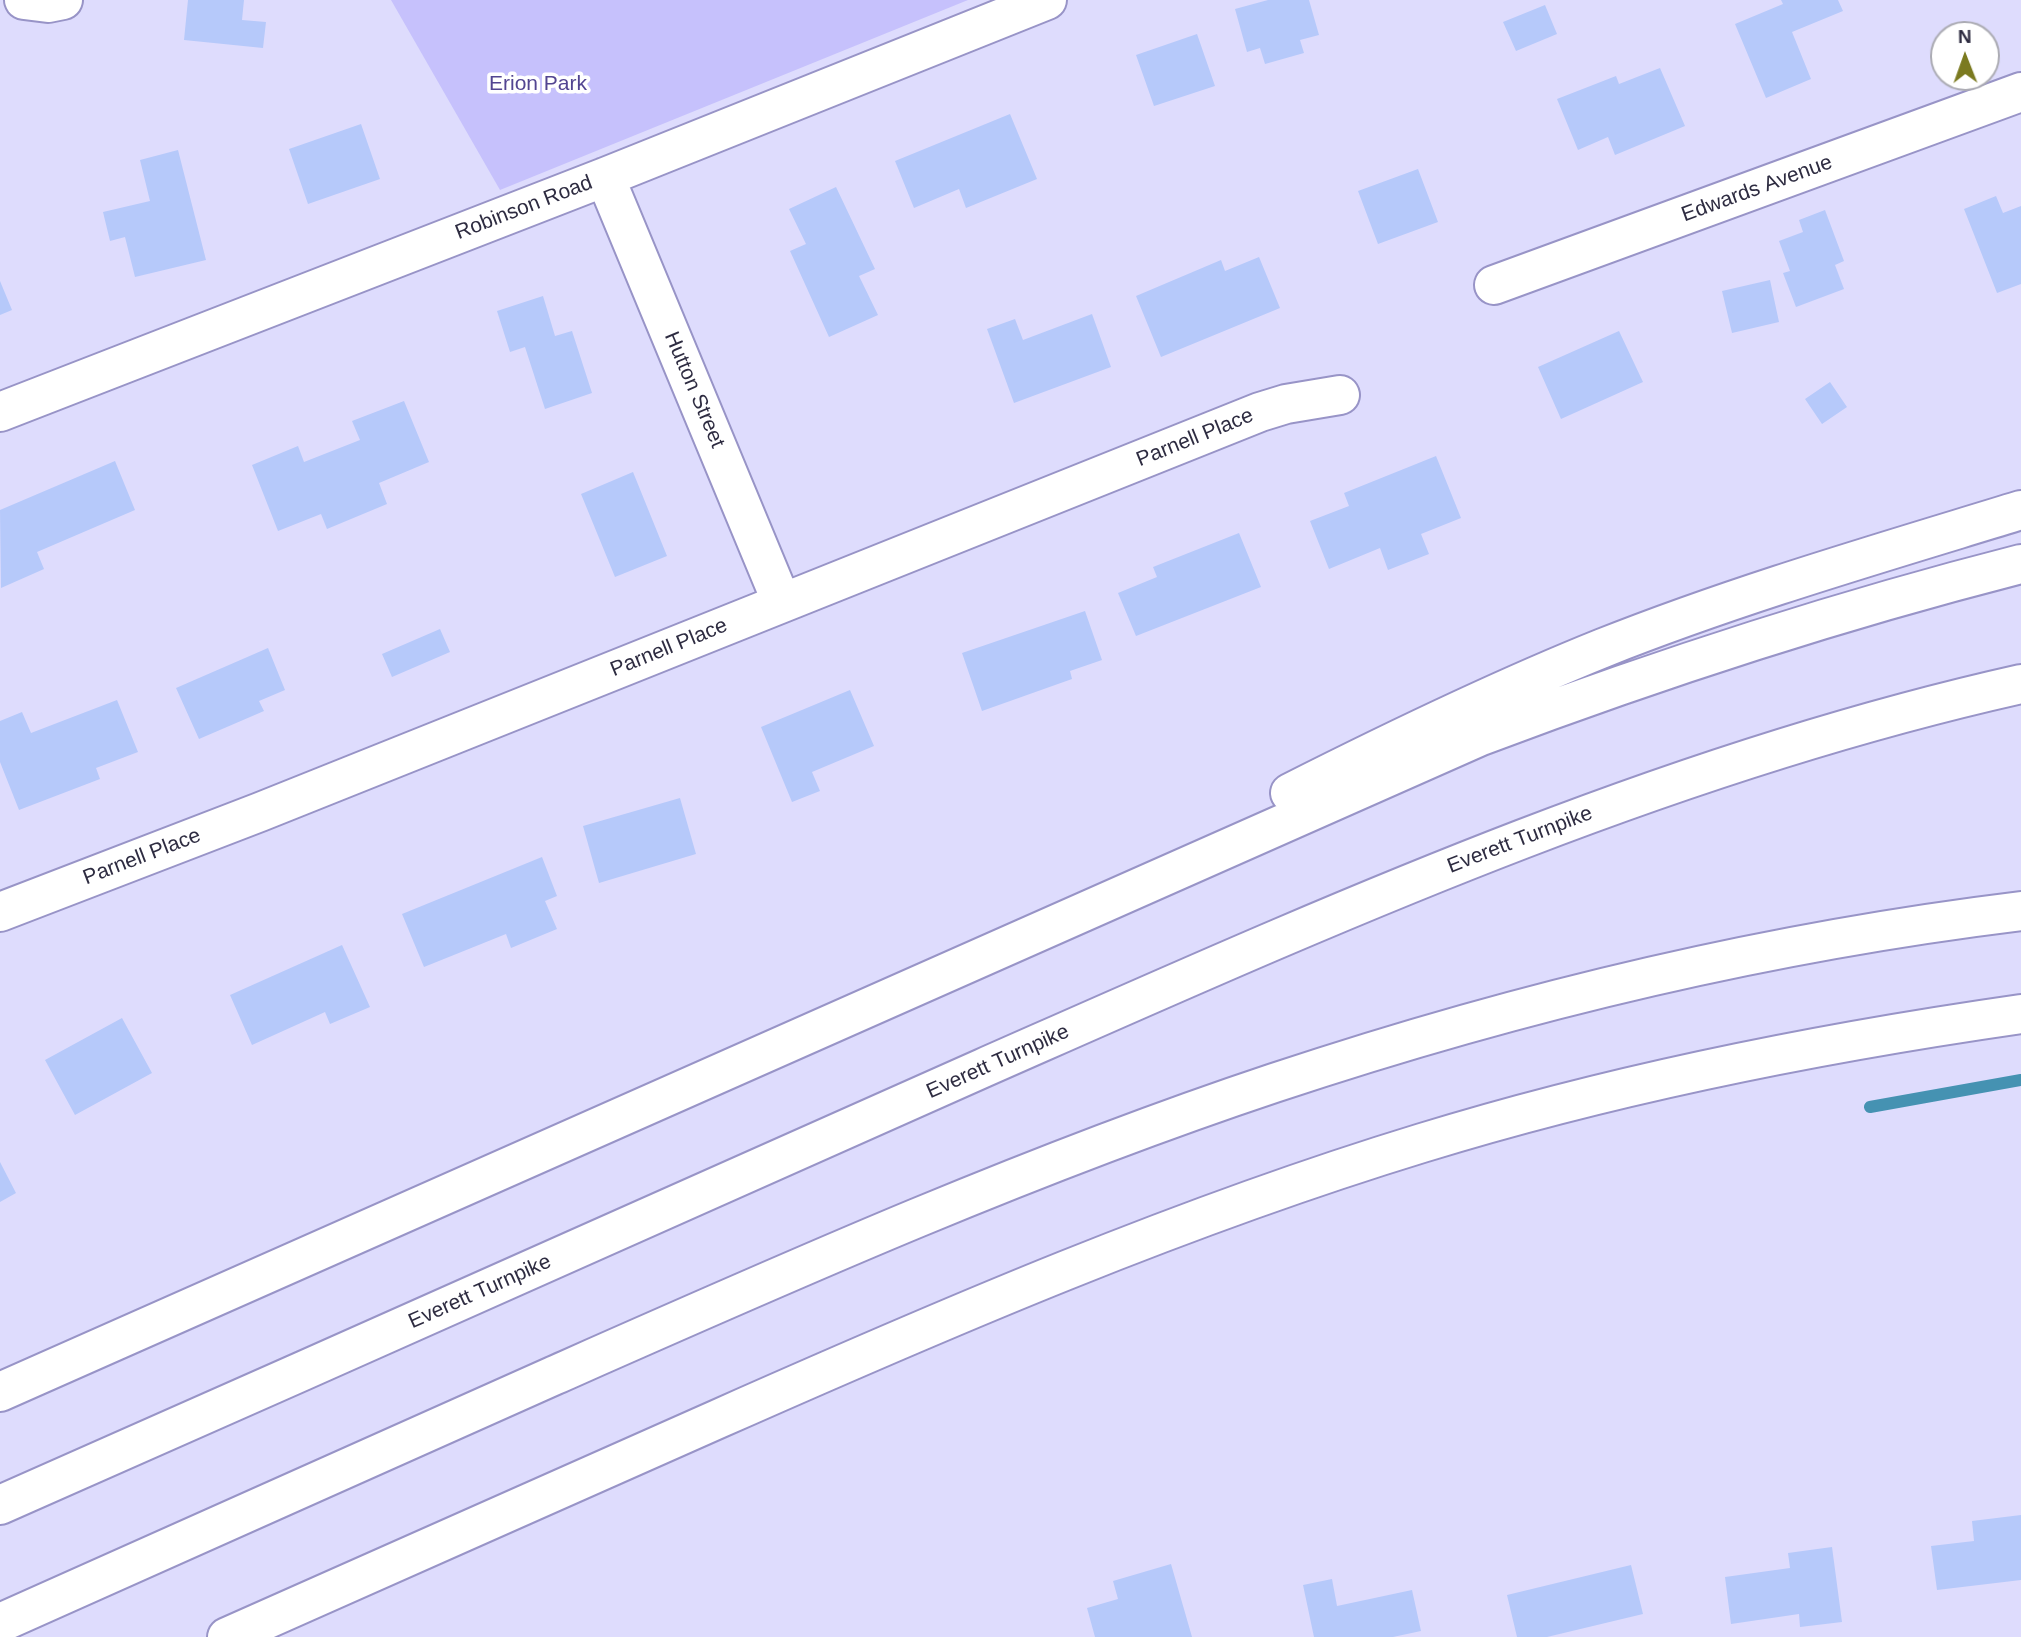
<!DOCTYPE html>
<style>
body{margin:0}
#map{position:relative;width:2021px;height:1637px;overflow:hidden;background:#dedcfd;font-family:Arial,sans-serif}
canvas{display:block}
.north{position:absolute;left:1930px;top:21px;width:70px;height:70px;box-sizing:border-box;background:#fff;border:2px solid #ababb3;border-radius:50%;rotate:359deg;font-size:19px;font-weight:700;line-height:28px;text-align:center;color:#2e2c41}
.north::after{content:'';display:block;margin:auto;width:24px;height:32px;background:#7b7a20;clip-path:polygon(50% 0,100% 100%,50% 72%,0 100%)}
</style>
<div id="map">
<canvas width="2021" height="1637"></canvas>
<div class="north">N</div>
</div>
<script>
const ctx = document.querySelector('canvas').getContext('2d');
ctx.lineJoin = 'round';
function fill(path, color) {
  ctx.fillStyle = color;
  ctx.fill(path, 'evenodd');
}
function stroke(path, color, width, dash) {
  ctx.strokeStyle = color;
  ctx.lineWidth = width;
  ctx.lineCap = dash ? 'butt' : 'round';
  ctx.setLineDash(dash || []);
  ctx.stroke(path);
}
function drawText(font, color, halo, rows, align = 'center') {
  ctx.font = font + ' Arial,sans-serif';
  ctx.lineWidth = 7;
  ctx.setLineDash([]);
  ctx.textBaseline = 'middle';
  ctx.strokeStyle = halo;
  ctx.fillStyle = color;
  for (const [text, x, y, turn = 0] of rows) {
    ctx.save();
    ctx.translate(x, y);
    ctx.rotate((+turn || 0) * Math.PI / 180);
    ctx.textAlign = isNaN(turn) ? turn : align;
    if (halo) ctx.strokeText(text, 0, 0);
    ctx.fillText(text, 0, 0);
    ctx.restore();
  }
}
fill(new Path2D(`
 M 391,0 L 968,0 L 500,190 Z`), '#c6c1fc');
stroke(new Path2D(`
 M 1870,1107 L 2021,1080`), '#4592b2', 12);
fill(new Path2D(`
 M 188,0 L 244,0 L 242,20 L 266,22 L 263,48 L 184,40 Z
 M 1268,0 L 1309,0 L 1319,35 L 1300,40 L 1304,53 L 1265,64 L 1260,48 L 1247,52 L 1235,9 Z
 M 1781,0 L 1838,0 L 1843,11 L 1792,32 L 1811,79 L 1766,98 L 1735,24 L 1783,4 Z
 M 1545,5 L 1557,34 L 1516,51 L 1503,22 Z
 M 1197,34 L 1215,86 L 1154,106 L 1136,55 Z
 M 1660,68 L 1685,126 L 1615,155 L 1608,137 L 1578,150 L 1557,99 L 1616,76 L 1619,84 Z
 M 1010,114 L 1037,179 L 966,208 L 959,189 L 914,208 L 895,161 Z
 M 361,124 L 380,179 L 308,204 L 289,149 Z
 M 178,150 L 206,260 L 135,277 L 125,237 L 110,241 L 103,212 L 150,201 L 140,160 Z
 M 1418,169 L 1438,222 L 1378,244 L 1358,191 Z
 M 836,187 L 875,269 L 859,276 L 878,315 L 829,337 L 790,251 L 806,244 L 789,209 Z
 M 1996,196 L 2003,213 L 2021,206 L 2021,284 L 1997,293 L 1964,209 Z
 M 1825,210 L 1844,261 L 1835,265 L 1844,289 L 1796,307 L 1783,273 L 1790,271 L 1779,241 L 1803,232 L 1799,220 Z
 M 1259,257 L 1280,308 L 1161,357 L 1136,296 L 1221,260 L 1225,271 Z
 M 1770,280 L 1779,322 L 1732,333 L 1722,291 Z
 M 0,281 L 12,310 L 0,315 Z
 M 543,296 L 555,336 L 572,331 L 592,393 L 545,409 L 525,347 L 510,352 L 497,311 Z
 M 1092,314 L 1111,367 L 1014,403 L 987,329 L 1015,319 L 1023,340 Z
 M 1619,331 L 1643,382 L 1561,419 L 1538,367 Z
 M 1830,382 L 1847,407 L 1822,424 L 1805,399 Z
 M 404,401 L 429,462 L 379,483 L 387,504 L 327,529 L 321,514 L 278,531 L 252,465 L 298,446 L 304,462 L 360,440 L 352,421 Z
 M 1436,456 L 1461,518 L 1421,534 L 1429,554 L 1388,570 L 1380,548 L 1329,569 L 1310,521 L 1349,506 L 1344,493 Z
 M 115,461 L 135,510 L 37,552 L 44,569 L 1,588 L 0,510 Z
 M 633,472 L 667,556 L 615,577 L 581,494 Z
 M 1239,533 L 1261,587 L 1136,636 L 1118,593 L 1157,577 L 1153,567 Z
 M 1085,611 L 1102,660 L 1070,671 L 1072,679 L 982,711 L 962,653 Z
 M 440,629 L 450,652 L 392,677 L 382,654 Z
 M 268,648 L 285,690 L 259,701 L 264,711 L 199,739 L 176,688 Z
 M 850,690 L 874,746 L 812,772 L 820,791 L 792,802 L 761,727 Z
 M 117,700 L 138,752 L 96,768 L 100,779 L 19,810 L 0,762 L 0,721 L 22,712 L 31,733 Z
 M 680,798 L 696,854 L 599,883 L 583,826 Z
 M 542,857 L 557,896 L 545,901 L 557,929 L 511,948 L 506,934 L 424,967 L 402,914 Z
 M 342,945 L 370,1007 L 330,1024 L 325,1012 L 252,1045 L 230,995 Z
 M 122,1018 L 152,1073 L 75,1115 L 45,1060 Z
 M 0,1162 L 16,1193 L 0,1202 Z
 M 2021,1515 L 2021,1580 L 1937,1590 L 1931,1546 L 1974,1541 L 1972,1521 Z
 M 1832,1547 L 1842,1622 L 1800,1627 L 1799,1614 L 1731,1624 L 1725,1577 L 1790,1568 L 1788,1553 Z
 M 1171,1564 L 1192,1637 L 1095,1637 L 1087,1608 L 1118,1599 L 1113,1581 Z
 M 1631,1565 L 1643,1614 L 1547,1637 L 1517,1637 L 1507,1595 Z
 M 1332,1579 L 1337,1606 L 1412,1590 L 1421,1631 L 1393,1637 L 1314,1637 L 1303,1585 Z`), '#b6c9fa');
const street = new Path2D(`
 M 24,0 L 48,3 L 63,0
 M 605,177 L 782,603
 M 1494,285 L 2021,92
 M 0,412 L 605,177 L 1047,0
 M 0,912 L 260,812 L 1260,412 L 1286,404 L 1340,395`);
const highway = new Path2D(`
 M 1290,793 C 1393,741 1496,691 1603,648 C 1739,594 1881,553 2021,510
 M 0,1392 L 1481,736 C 1659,669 1837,611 2021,564
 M 0,1505 C 328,1360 656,1214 983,1068 C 1321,919 1659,765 2021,684
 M 0,1623 C 184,1541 369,1458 553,1376 C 790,1271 1028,1165 1274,1083 C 1517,1002 1767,942 2021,911
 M 227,1637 C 391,1564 554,1492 718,1419 C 948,1317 1180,1217 1422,1143 C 1617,1083 1819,1043 2021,1014`);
stroke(street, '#9894c7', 42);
stroke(highway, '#9894c7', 42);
stroke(street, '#fff', 38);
stroke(highway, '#fff', 38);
drawText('21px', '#524591', '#fff', [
 ["Erion Park",538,84]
]);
drawText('21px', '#2e2c41', '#fff', [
 ["Edwards Avenue",1757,189,-20],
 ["Robinson Road",524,208,-21],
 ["Hutton Street",694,390,67],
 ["Parnell Place",1195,438,-22],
 ["Parnell Place",669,648,-22],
 ["Everett Turnpike",1520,840,-21],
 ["Parnell Place",142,857,-21],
 ["Everett Turnpike",998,1062,-24],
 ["Everett Turnpike",480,1292,-24]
]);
</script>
